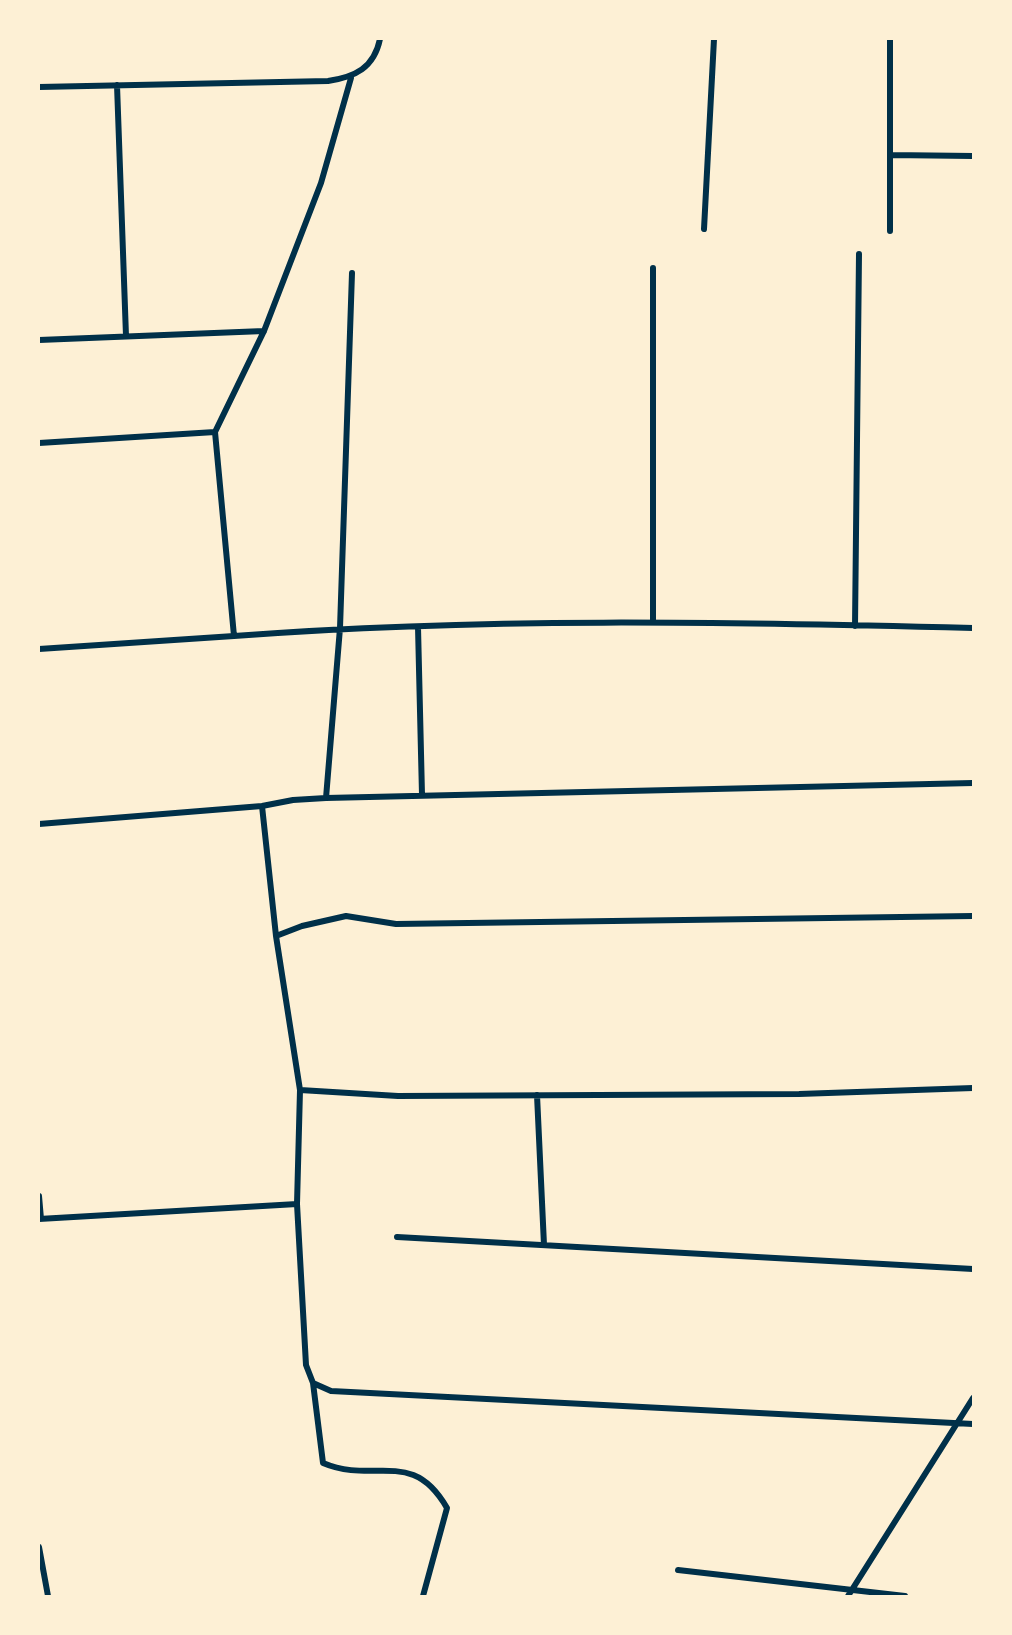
<!DOCTYPE html>
<style>
body{margin:0}
#map{position:relative;width:1012px;height:1635px;overflow:hidden;background:#fdf0d5;font-family:"Source Sans 3",sans-serif}
canvas{display:block}
.frame{position:absolute;inset:0;border:40px solid #fdf0d5;pointer-events:none}
</style>
<div id="map">
<canvas width="1012" height="1635"></canvas>
<div class="frame"></div>
</div>
<script>
const ctx = document.querySelector('canvas').getContext('2d');
ctx.lineJoin = 'round';
function stroke(path, color, width, dash) {
  ctx.strokeStyle = color;
  ctx.lineWidth = width;
  ctx.lineCap = dash ? 'butt' : 'round';
  ctx.setLineDash(dash || []);
  ctx.stroke(path);
}
stroke(new Path2D(`
 M 117,85 L 126,336
 M 39,87 L 328,81 C 355,77 374,68 380,39
 M 890,155 L 973,156
 M 704,229 L 714,39
 M 890,231 L 890,39
 M 39,340 L 264,331
 M 39,443 L 215,432
 M 653,622 L 653,268
 M 855,626 L 859,254
 M 418,627 L 422,795
 M 234,636 C 480,617 727,622 973,628
 M 39,649 L 234,636 L 215,432 L 264,331 L 321,183 L 351,78
 M 326,798 L 340,628 L 352,273
 M 262,806 L 276,936 L 300,1090 L 398,1096 L 799,1094 L 973,1088
 M 39,824 L 262,806 L 293,800 L 326,798 L 973,783
 M 276,936 L 302,926 L 346,916 L 396,924 L 973,916
 M 300,1090 L 297,1204 L 306,1365 L 313,1383 L 331,1391 L 973,1424
 M 537,1095 L 544,1245
 M 39,1196 L 41,1219
 M 39,1219 L 297,1204
 M 397,1237 L 973,1269
 M 313,1383 L 323,1463 C 375,1485 412,1447 447,1508 L 423,1596
 M 39,1547 L 48,1596
 M 678,1570 L 905,1596
 M 848,1596 L 973,1398`), '#003049', 6);
</script>
